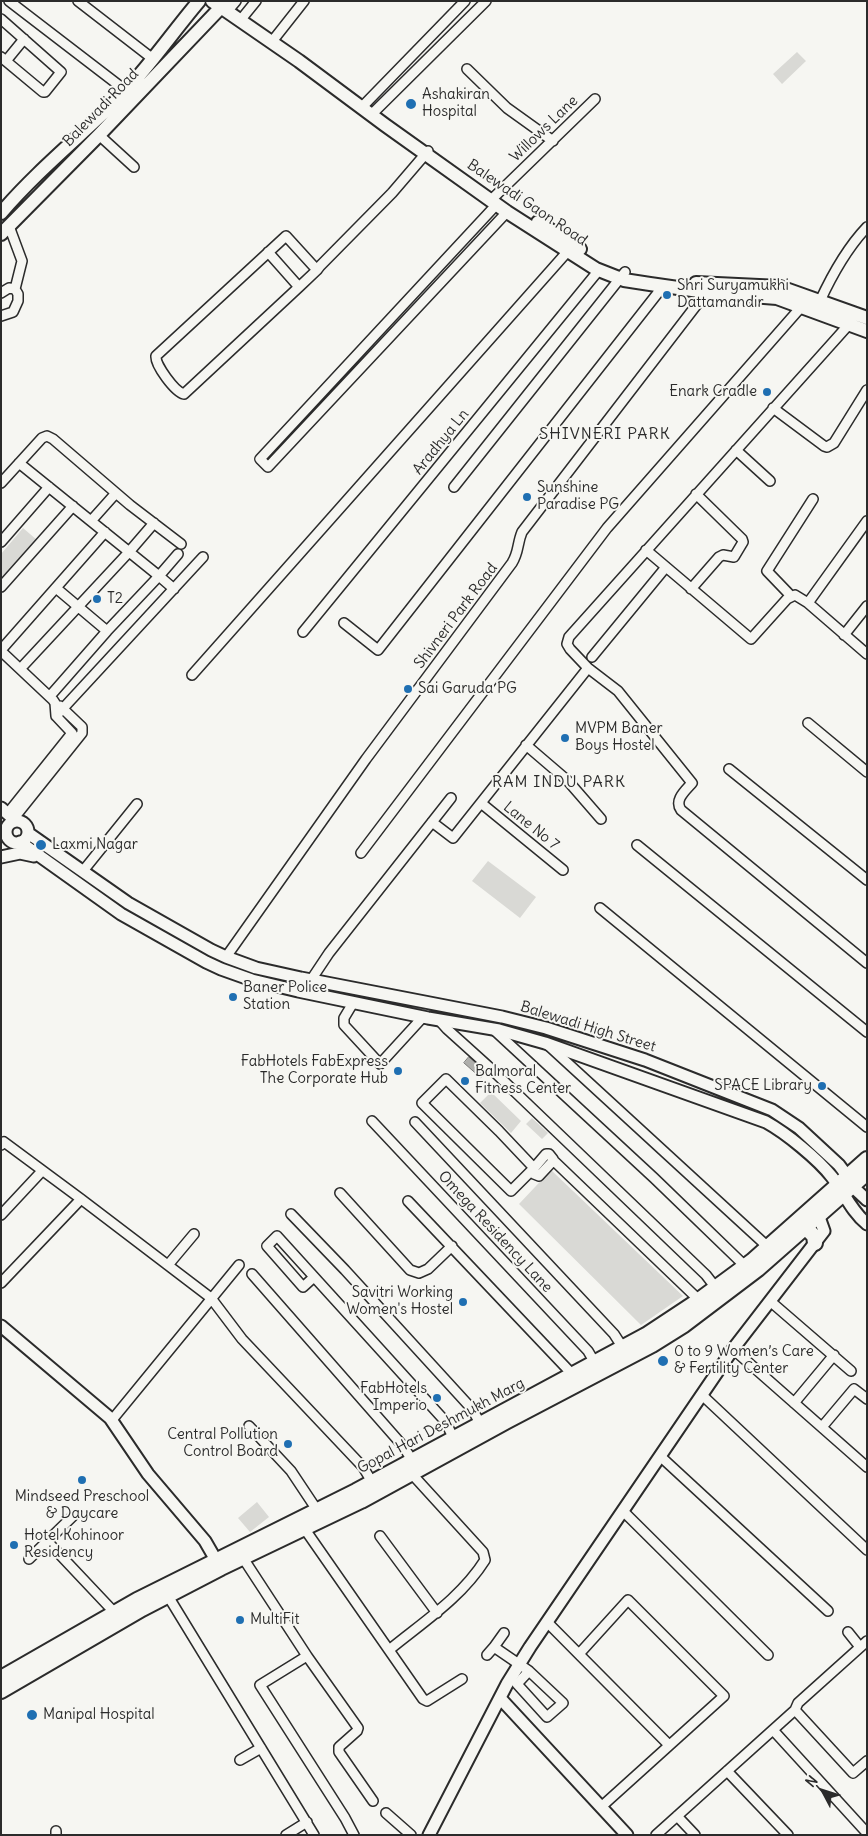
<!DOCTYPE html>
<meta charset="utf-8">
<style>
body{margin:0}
#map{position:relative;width:868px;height:1836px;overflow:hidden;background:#f6f6f2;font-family:Delius,sans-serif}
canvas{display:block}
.frame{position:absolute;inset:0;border:2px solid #2b2b2b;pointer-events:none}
.north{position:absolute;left:798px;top:1766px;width:50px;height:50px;-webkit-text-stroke:4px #f6f6f2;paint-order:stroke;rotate:310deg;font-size:14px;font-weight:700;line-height:20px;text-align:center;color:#2b2b2b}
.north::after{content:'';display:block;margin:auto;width:18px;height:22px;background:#2b2b2b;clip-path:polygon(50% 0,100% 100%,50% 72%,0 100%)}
</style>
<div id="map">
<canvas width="868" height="1836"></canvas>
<div class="frame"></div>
<div class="north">N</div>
</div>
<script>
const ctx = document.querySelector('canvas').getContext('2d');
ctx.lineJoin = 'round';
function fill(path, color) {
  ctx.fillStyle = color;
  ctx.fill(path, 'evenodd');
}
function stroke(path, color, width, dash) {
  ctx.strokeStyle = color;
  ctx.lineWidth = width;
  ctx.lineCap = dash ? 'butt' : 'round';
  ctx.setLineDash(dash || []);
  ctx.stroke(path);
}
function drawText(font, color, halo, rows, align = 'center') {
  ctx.font = font + ' Delius,sans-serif';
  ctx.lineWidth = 4;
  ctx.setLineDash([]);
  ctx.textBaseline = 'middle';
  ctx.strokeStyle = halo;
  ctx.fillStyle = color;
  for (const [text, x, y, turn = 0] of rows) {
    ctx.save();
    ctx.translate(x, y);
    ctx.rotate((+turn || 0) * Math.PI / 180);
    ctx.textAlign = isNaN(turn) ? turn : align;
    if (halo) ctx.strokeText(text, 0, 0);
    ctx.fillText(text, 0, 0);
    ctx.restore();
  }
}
fill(new Path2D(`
 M 797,52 L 806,61 L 782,84 L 773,74 Z
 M 23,528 L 37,540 L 1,582 L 1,554 Z
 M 488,861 L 536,897 L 520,918 L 472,881 Z
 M 491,1092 L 521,1121 L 511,1133 L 480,1103 Z
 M 532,1118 L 548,1133 L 542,1139 L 526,1124 Z
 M 551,1170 L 683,1296 L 641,1325 L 519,1204 Z
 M 257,1502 L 269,1517 L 250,1532 L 238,1518 Z`), '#d9d9d5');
const water = new Path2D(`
 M 469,1057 L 486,1072 L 481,1078 L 464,1063 Z`);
fill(water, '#aeaeab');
stroke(water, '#7a7a78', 1);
const minor = new Path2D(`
 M 9,1 L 125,90
 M 78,1 L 153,59
 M 230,8 L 236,1
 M 243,17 L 256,1
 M 1,19 L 61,72 L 45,92 L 43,92 L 1,57
 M 274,39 L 304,1
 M 6,61 L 24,39
 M 467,69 L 507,108 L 553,141
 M 361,108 L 465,1
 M 371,115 L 486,1
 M 99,135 L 134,167
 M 491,200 L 595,99
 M 497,204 L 260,459 L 268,467 L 507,212
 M 268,252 L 299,287
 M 317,270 L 286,236 L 156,356 C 155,365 175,392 184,394 L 299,287 L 317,270 L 320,266 L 392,193 L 428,151
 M 1,293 L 9,288 L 15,289
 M 820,301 C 832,275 847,248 867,227
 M 1,316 L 13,312 L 18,301 L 18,294 L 15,289 L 22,261 L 9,226
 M 852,321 L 569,637 L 567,644 L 570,649 L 588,668 L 618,691 L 692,783 C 685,791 674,800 681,810 L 867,963
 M 773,408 L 824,446 L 827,447 L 834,443 L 867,390
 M 736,450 L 770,481
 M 19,463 L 159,576 L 107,631
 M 1,483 L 42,438 L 47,436 L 53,439 L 130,505 L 181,544
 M 454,487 L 625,272
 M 91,521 L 116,493
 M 1,542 L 49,487
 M 646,550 L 751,639 L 787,599 L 795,595 L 808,603 L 867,654
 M 1,587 L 73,506
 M 174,589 L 159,576 L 178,554
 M 691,589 L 719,557 L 723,555 L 734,557 L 743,542 L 742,539 L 696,494
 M 791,596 L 767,571 L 813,499
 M 808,603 L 867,521
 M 344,623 L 378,650 L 657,294 L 661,286
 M 303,632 L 599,270
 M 844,635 L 867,606
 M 1,650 L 105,532
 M 1,651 L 53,700 L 55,703 L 56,716 L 72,733 L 8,813
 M 592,657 L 666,567
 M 21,668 L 129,552 L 154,523
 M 192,675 L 568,251
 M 50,696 L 107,631 L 56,588
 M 56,716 L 203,557
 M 808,723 L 867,772
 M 526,745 L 568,781 L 601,819
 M 729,769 L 867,880
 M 481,803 L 563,870
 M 14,818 L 82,733 L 82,727 L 60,706
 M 432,822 L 453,838 L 588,668
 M 637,845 L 867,1032
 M 361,853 L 607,528 L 802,306
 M 83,871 L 137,804
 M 600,908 L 867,1127
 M 226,957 L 366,759 L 512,563 C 519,552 517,544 522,532 L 698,303 L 701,291
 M 305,993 L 311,980 L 329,953 L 451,798
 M 353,1003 L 344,1018 L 344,1025 L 380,1064 L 423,1017
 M 439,1020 L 447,1029 L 488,1066 L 706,1275 L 716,1288
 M 493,1029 L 654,1178 L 745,1266
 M 549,1046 L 768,1247
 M 446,1079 L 499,1131 L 534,1168 L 511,1191 L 422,1103 Z
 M 372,1121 L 588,1351 L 595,1363
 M 415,1122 L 614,1334 L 623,1348
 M 1,1145 L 4,1142 L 81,1199 L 211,1298 L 242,1339 L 363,1467 L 372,1482
 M 546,1154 L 549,1154 L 553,1159 L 552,1162 L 539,1176 L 534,1174 L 534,1168 Z
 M 553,1160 L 699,1300
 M 340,1193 L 410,1270 L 419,1273 L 428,1269 L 452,1246
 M 408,1201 L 573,1375
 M 291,1214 L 345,1270 L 472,1409 L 480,1423
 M 1,1215 L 42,1171
 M 168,1265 L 194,1234
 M 252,1274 L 403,1446 L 412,1460
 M 314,1277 L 303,1287 L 267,1246 L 277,1236 L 445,1421 L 453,1437
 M 1,1283 L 81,1199
 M 770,1301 L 851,1371
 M 733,1349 L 867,1467
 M 702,1395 L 867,1550
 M 794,1403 L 834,1355
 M 112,1420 L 239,1265
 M 249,1426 L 291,1471 L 317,1510
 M 822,1427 L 854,1389 L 867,1399
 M 660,1456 L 828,1611
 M 623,1511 L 768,1655
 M 304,1528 L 423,1699 L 427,1701 L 462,1679
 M 380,1536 L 437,1613
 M 47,1541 L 114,1612
 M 243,1558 L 307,1656 L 260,1685 L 345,1818 L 354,1835
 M 29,1559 L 73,1516
 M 168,1596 L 314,1835
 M 547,1622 L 669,1745
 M 848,1632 L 860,1647
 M 504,1633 L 494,1647 L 529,1671 L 563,1703 L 547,1717 L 517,1684 L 529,1671
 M 389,1650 C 423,1622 461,1598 485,1560 L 483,1552 L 411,1473
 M 579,1654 L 628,1600 L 724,1696 L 601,1807
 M 487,1655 L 494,1647
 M 307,1656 L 358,1728 L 357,1731 L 339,1747 L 339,1752 L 373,1801
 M 795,1710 L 853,1773 L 867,1761
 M 773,1730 L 867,1833
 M 240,1760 L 261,1748
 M 727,1771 L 788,1835
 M 386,1813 L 411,1835
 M 677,1816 L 695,1835
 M 56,1831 L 56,1835
 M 286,1835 L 307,1822
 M 656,1835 L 795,1710 L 798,1703 L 867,1641`);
const tertiary = new Path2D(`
 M 1,808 L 16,821
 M6 832a11 11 0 1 1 22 0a11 11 0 1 1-22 0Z
 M 28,833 L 128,903 L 211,950 L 226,957 L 256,968 L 301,978 L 502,1017 L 546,1028 L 645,1060 L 772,1110 L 799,1128 L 839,1165 L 848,1177 L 852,1186 L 867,1200
 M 20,842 L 121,914 L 206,962 L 221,969 L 252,980 L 298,991 L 428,1018 L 499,1030 L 545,1043 L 766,1122 C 786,1133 818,1159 832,1177 C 844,1192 851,1211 867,1224
 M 1,857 L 20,853 L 34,856
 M 1,1326 L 110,1418 L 148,1474 L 205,1541 L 220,1567
 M 500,1698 L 627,1835
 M 429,1835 L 507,1684 L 530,1647 L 733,1349 L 824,1231 L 819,1217`);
const secondary = new Path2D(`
 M 212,1 L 299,61 L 385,125 L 507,212 L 596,269 L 624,280 L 650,284 L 713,293 L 777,298 L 867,331
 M 1,213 C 36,172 78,138 116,101 C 147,70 171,34 199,1
 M 538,222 L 580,249
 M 1,234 L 99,135 L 224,4
 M 696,283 L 780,287 L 867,318`);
const primary = new Path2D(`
 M 806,1228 L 814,1236 L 815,1243
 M 1,1678 L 137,1600 L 356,1491 L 646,1335 L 699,1300 L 752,1261 L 867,1159
 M 1,1691 L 142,1609 L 221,1568 L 361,1501 L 507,1421 L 652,1345 L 684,1325 L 758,1269 L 867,1173`);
stroke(minor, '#2b2b2b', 12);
stroke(tertiary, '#2b2b2b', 15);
stroke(secondary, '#2b2b2b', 16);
stroke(primary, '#2b2b2b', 18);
stroke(minor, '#f6f6f2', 9);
stroke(tertiary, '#f6f6f2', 11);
stroke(secondary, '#f6f6f2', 12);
stroke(primary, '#f6f6f2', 14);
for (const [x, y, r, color] of [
 [411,104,6,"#1f6fb2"],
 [667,295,5,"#1f6fb2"],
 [767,392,5,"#1f6fb2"],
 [527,497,5,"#1f6fb2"],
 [97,599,5,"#1f6fb2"],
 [408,689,5,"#1f6fb2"],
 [565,738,5,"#1f6fb2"],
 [41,845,6,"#1f6fb2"],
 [233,997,5,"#1f6fb2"],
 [398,1071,5,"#1f6fb2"],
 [465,1081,5,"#1f6fb2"],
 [822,1086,5,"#1f6fb2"],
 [463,1302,5,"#1f6fb2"],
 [663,1361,6,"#1f6fb2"],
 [437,1398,5,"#1f6fb2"],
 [288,1444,5,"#1f6fb2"],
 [82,1480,5,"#1f6fb2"],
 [14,1545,5,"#1f6fb2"],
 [240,1620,5,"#1f6fb2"],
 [32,1715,6,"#1f6fb2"]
]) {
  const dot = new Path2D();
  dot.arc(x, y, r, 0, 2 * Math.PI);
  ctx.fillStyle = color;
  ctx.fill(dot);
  stroke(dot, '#f6f6f2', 2);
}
drawText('15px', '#2b2b2b', '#f6f6f2', [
 ["Ashakiran",422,95],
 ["Hospital",422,112],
 ["Shri Suryamukhi",677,286],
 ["Dattamandir",677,303],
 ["Enark Cradle",757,392,"right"],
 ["Sunshine",537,488],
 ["Paradise PG",537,505],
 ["T2",107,599],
 ["Sai Garuda PG",418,689],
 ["MVPM Baner",575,729],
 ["Boys Hostel",575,746],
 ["Laxmi Nagar",52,845],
 ["Baner Police",243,988],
 ["Station",243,1005],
 ["FabHotels FabExpress",388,1062,"right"],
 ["The Corporate Hub",388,1079,"right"],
 ["Balmoral",475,1072],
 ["Fitness Center",475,1089],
 ["SPACE Library",812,1086,"right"],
 ["Savitri Working",453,1293,"right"],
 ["Women's Hostel",453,1310,"right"],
 ["0 to 9 Women’s Care",674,1352],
 ["& Fertility Center",674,1369],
 ["FabHotels",427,1389,"right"],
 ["Imperio",427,1406,"right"],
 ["Central Pollution",278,1435,"right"],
 ["Control Board",278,1452,"right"],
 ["Mindseed Preschool",82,1497,"center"],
 ["& Daycare",82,1514,"center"],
 ["Hotel Kohinoor",24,1536],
 ["Residency",24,1553],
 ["MultiFit",250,1620],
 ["Manipal Hospital",43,1715]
], 'left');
drawText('15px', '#2b2b2b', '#f6f6f2', [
 ["Balewadi Road",101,108,-46],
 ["Willows Lane",544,129,-44],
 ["Balewadi Gaon Road",527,203,34],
 ["Aradhya Ln",441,442,-51],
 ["Shivneri Park Road",456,616,-53],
 ["Lane No 7",531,826,39],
 ["Balewadi High Street",588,1027,17],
 ["Omega Residency Lane",495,1232,47],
 ["Gopal Hari Deshmukh Marg",441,1426,-28]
]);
ctx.letterSpacing = '1px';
drawText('16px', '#2b2b2b', '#f6f6f2', [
 ["SHIVNERI PARK",605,434],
 ["RAM INDU PARK",559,782]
]);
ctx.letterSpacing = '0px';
</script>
